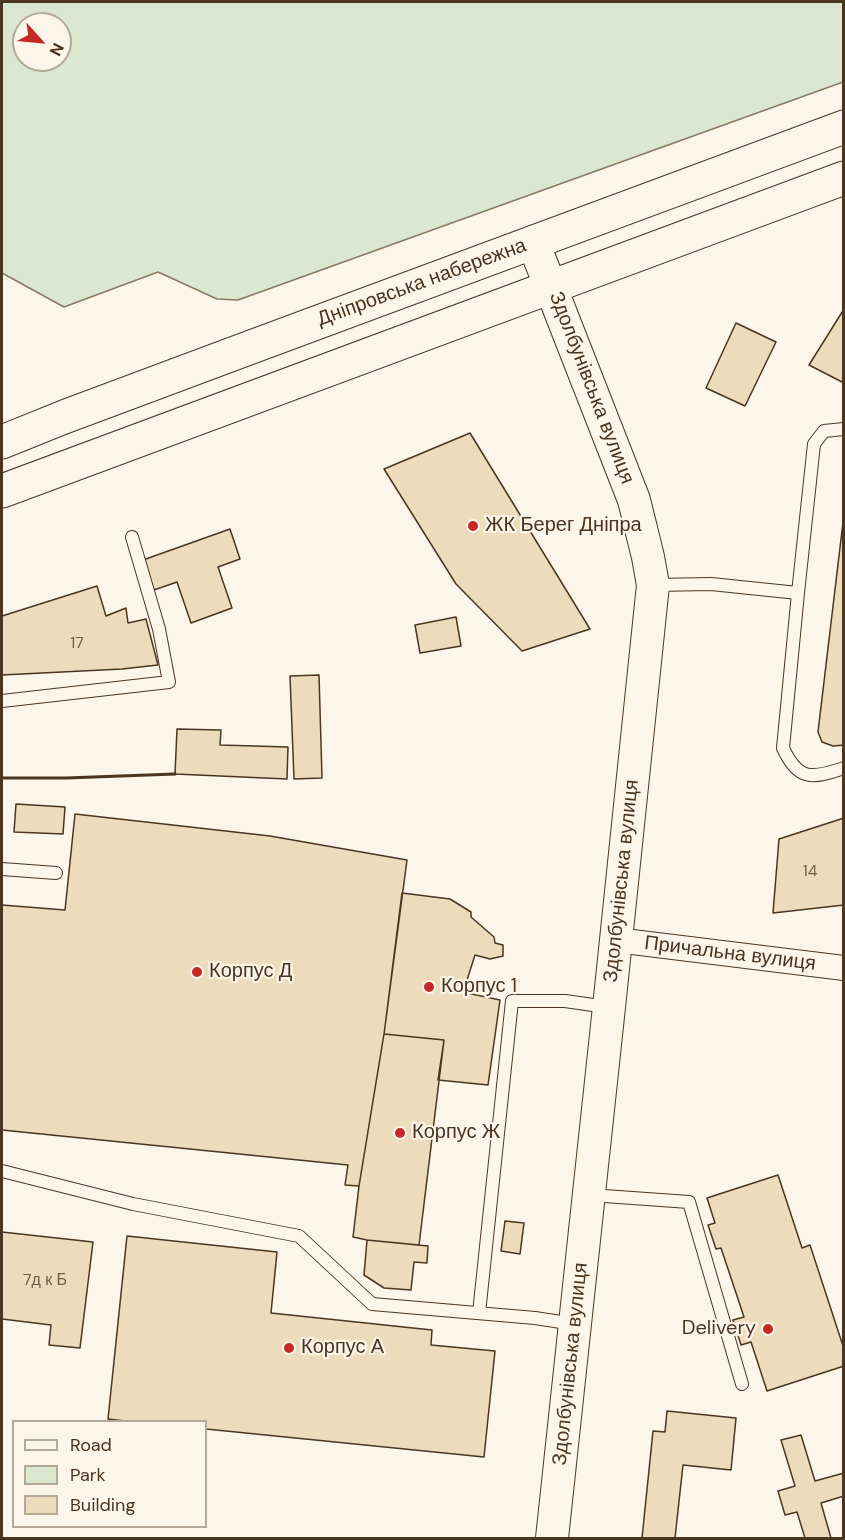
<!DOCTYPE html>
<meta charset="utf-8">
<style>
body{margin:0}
#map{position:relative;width:845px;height:1540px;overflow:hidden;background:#fbf6e9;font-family:"DM Sans",sans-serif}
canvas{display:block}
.frame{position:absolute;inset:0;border:3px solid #4a3520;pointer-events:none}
.legend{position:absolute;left:12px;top:1420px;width:195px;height:108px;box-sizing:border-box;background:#fbf6e9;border:2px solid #b4a999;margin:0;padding:8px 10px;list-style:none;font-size:18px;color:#4a3520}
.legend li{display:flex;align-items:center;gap:12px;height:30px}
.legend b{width:30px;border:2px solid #b4a999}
.north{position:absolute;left:12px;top:12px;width:60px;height:60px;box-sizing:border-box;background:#fbf6e9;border:2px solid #b4a999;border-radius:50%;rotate:117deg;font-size:16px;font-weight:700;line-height:24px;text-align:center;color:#4a3520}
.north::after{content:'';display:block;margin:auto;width:21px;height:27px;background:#c62828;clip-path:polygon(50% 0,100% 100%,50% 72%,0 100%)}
</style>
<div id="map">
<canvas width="845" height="1540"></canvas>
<div class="frame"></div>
<ul class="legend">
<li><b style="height:8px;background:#fbf6e9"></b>Road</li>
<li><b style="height:16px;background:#dce7d0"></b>Park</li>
<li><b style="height:16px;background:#ecdcbc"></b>Building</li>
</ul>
<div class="north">N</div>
</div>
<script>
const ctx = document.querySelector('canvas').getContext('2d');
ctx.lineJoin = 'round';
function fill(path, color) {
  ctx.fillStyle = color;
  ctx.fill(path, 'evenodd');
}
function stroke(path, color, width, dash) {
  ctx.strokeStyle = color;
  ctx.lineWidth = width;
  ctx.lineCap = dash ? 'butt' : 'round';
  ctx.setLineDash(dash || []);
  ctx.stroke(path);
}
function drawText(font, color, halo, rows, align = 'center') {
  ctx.font = font + ' "DM Sans",sans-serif';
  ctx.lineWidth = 4.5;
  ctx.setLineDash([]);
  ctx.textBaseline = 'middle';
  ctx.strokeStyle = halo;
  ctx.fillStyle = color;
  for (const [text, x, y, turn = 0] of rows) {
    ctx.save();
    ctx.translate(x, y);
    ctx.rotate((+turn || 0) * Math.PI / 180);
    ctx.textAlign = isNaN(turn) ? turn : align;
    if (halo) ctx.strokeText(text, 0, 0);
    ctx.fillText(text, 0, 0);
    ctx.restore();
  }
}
const green = new Path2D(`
 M 2,2 L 843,2 L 843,82 L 238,300 L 217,299 L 158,272 L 64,307 L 2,273 ZM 24,24 L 60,24 L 60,60 L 24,60 Z`);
fill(green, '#dce7d0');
stroke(green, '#887966', 1.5);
const building = new Path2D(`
 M 844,309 L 844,383 L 809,365 Z
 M 736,323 L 776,342 L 745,406 L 706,388 Z
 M 470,433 L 590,629 L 522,651 L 456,584 L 384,469 Z
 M 844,514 L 844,745 L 833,746 L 822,742 L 818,732 Z
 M 230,529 L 240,559 L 218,567 L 232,608 L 191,623 L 177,582 L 154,590 L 143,560 Z
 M 97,586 L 106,616 L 126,608 L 128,623 L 146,619 L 158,665 L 122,669 L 2,675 L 2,616 Z
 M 456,617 L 461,646 L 420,653 L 415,625 Z
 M 319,675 L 322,778 L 294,779 L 290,676 Z
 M 177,729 L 221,730 L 220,745 L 288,747 L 287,779 L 175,774 Z
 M 16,804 L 65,807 L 63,834 L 14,832 Z
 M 75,814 L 270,836 L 407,860 L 384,1034 L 359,1186 L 345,1185 L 348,1165 L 2,1130 L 2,905 L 65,910 Z
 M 844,818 L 844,905 L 773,913 L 779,839 Z
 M 402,893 L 450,899 L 471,912 L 471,917 L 494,937 L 495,943 L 503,945 L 503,956 L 490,959 L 475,955 L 467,980 L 467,993 L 500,1000 L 488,1085 L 438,1080 L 444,1040 L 384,1034 Z
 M 384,1034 L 444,1040 L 419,1245 L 367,1240 L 353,1237 L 359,1186 Z
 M 778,1175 L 802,1248 L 810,1245 L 844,1349 L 844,1366 L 767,1391 L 751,1342 L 741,1345 L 733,1320 L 744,1317 L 721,1248 L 716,1249 L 708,1225 L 715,1223 L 707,1198 Z
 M 505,1221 L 524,1223 L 520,1254 L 501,1251 Z
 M 2,1232 L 93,1242 L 80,1348 L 49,1345 L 51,1325 L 2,1319 Z
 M 127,1236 L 277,1252 L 271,1313 L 432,1330 L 431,1345 L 495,1351 L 484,1457 L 206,1429 L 206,1422 L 134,1422 L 108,1419 Z
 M 367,1240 L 428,1246 L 427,1263 L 414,1262 L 411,1290 L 384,1288 L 364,1275 Z
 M 667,1411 L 736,1418 L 731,1470 L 683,1465 L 675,1538 L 642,1538 L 653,1431 L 665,1432 Z
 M 801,1435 L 815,1481 L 844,1473 L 844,1496 L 821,1503 L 831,1538 L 805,1538 L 797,1512 L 785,1515 L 778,1491 L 795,1486 L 781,1440 Z`);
fill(building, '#ecdcbc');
stroke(building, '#4a3520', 1.5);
const service = new Path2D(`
 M 653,585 L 711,584 L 798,593 L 814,444 L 824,431 L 844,429
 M 798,593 L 783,748 C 798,781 812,779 844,768
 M 2,701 L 169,682 L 159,629 L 132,537
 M 2,869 L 56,873
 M 2,1171 L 133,1204 L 299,1236 L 372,1304 L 535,1318 L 574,1324
 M 590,1195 L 689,1202 L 742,1384
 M 479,1313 L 512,1001 L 565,1001 L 607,1007`);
const minor = new Path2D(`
 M 616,940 L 844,968`);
const tertiary = new Path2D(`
 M 533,242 L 634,500 L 648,557 L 653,585 L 609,1007 L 552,1538`);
const secondary = new Path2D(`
 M 2,442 L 64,417 L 254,346 L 844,127
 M 2,491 L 844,178`);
stroke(service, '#4a3520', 14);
stroke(minor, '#4a3520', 26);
stroke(tertiary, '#4a3520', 34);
stroke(secondary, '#4a3520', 35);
stroke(service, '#fbf6e9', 12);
stroke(minor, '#fbf6e9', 24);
stroke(tertiary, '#fbf6e9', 32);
stroke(secondary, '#fbf6e9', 33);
stroke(new Path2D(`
 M 2,778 L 66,778 L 175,774`), '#4a3520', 3);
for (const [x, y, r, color] of [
 [473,526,6,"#c62828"],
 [197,972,6,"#c62828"],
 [429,987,6,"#c62828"],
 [400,1133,6,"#c62828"],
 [768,1329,6,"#c62828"],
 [289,1348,6,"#c62828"]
]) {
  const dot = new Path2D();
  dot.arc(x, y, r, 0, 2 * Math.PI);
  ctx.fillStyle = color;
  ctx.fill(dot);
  stroke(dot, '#fbf6e9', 2);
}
drawText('16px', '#725f47', null, [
 ["17",77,644],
 ["14",810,872],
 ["7д к Б",45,1281]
]);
drawText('20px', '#4a3520', '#fbf6e9', [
 ["Дніпровська набережна",422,283,-20],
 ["Здолбунівська вулиця",591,388,69],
 ["Здолбунівська вулиця",622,881,-84],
 ["Причальна вулиця",730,954,7],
 ["Здолбунівська вулиця",571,1364,-84]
]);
drawText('20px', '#4a3520', '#fbf6e9', [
 ["ЖК Берег Дніпра",485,526],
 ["Корпус Д",209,972],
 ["Корпус 1",441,987],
 ["Корпус Ж",412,1133],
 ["Delivery",756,1329,"right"],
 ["Корпус А",301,1348]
], 'left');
</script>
